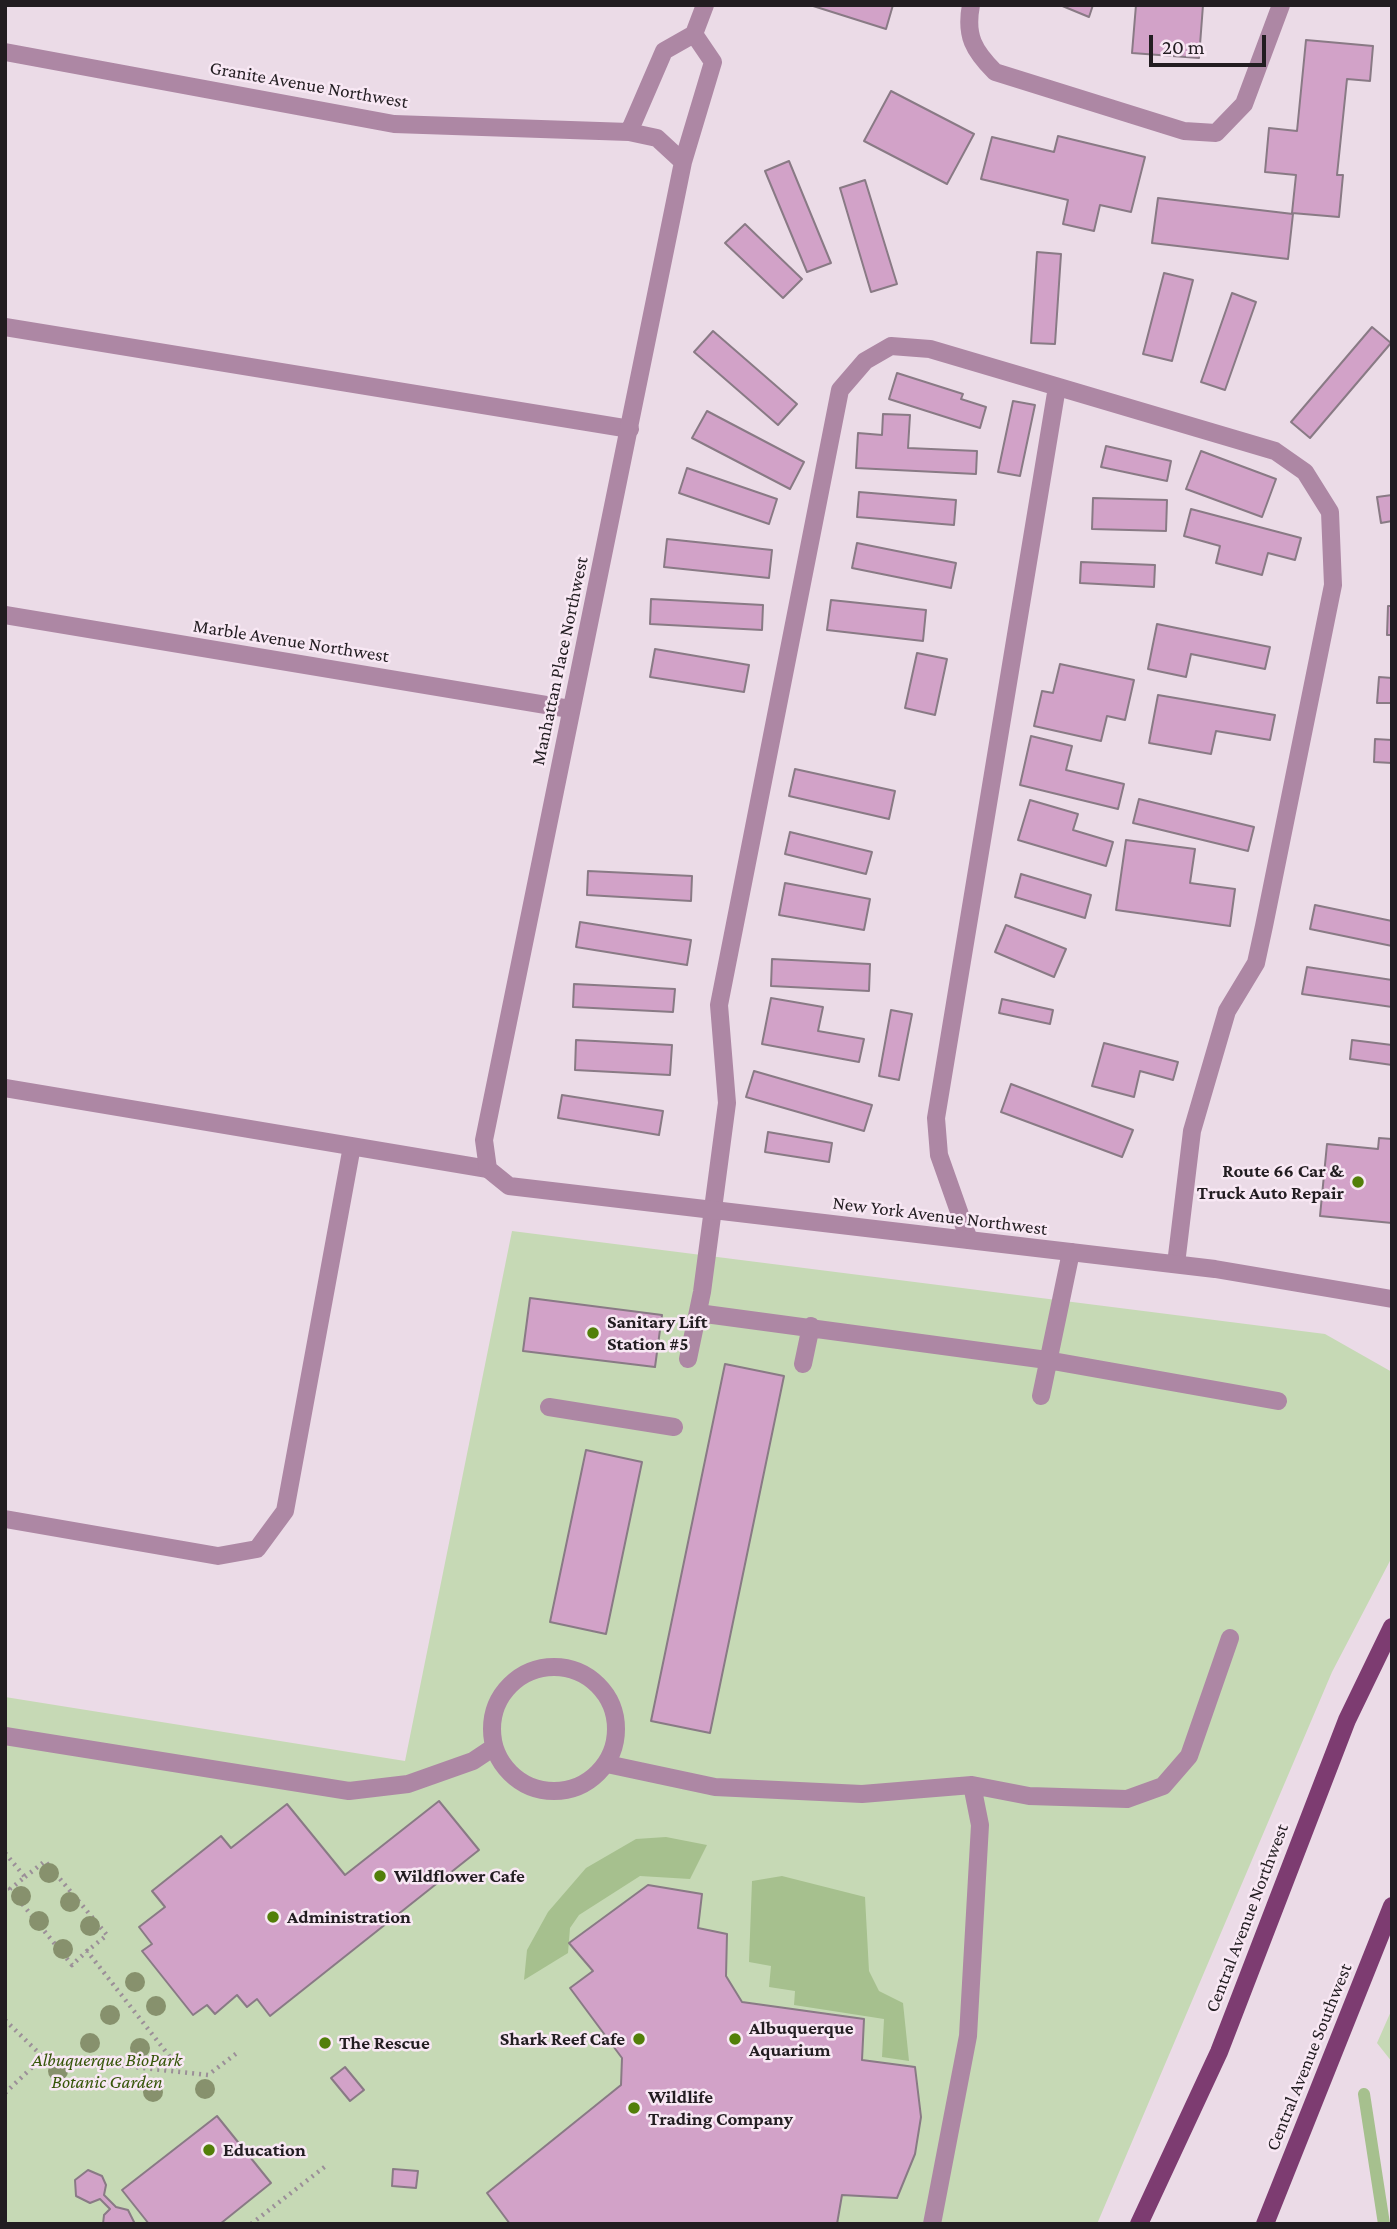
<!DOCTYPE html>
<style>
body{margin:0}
#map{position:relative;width:1397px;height:2229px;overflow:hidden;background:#ebdbe7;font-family:"Crimson Pro",serif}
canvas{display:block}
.frame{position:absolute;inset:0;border:7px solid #221d21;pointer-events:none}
.scale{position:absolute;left:1149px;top:35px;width:117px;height:32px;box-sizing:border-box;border:4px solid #221d21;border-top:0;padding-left:9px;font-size:21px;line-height:24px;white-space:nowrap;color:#221d21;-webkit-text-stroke:5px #f8e8f4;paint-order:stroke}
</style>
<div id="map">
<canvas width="1397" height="2229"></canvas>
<div class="frame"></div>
<div class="scale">20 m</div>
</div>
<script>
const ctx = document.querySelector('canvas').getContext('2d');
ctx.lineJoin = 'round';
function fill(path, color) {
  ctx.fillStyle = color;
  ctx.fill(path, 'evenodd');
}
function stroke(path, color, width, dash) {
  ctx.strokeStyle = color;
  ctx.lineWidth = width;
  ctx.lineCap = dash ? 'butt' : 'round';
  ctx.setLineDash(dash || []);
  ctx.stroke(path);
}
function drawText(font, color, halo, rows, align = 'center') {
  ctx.font = font + ' "Crimson Pro",serif';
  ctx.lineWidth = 5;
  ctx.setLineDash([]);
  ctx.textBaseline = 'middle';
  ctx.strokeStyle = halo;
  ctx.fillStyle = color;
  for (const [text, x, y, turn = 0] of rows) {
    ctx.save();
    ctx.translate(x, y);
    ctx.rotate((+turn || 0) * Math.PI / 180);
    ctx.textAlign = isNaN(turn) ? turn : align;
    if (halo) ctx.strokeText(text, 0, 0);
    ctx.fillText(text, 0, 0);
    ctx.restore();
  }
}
fill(new Path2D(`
 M 512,1231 L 1325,1334 L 1392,1372 L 1392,1557 L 1332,1672 L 1097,2224 L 5,2224 L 5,1697 L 405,1761 Z
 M 1392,2009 L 1392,2062 L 1377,2043 Z`), '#c6d9b5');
fill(new Path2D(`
 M 666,1837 L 707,1845 L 690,1879 L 640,1876 L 579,1915 L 570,1928 L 568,1953 L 524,1980 L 527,1950 L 548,1912 L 586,1868 L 636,1839 Z
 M 782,1876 L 865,1897 L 869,1971 L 879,1991 L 903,2003 L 909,2061 L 882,2057 L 884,2019 L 794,2005 L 795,1991 L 769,1987 L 771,1966 L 749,1962 L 752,1881 Z`), '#a6c08e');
stroke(new Path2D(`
 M 1364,2094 L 1384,2224`), '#a6c08e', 12);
const building = new Path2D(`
 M 810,5 L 893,5 L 886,29 Z
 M 1060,5 L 1093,5 L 1089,17 Z
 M 1136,5 L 1203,5 L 1199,58 L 1132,53 Z
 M 1306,40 L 1373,46 L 1370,81 L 1347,79 L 1337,175 L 1343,175 L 1339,217 L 1292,213 L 1296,175 L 1265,172 L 1269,128 L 1297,131 Z
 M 891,91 L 974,134 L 947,184 L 864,141 Z
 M 1058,136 L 1145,157 L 1131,212 L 1100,205 L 1094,231 L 1063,224 L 1068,200 L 981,179 L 992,137 L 1054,152 Z
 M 789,161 L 831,263 L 807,272 L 765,171 Z
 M 865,180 L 897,284 L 871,292 L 840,188 Z
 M 1158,198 L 1293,214 L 1288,259 L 1152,243 Z
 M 745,224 L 802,279 L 783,298 L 725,243 Z
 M 1037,252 L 1061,254 L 1055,344 L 1031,343 Z
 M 1164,273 L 1193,280 L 1172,361 L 1143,354 Z
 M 1232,293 L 1256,302 L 1225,390 L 1201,382 Z
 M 1372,327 L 1391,343 L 1310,438 L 1291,422 Z
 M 713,331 L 797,404 L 778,425 L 694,352 Z
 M 897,373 L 963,394 L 961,399 L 986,407 L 980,428 L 889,399 Z
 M 1013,401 L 1035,405 L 1020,476 L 998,472 Z
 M 707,411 L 804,462 L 790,489 L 692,438 Z
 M 883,414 L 910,415 L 908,448 L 977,451 L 976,474 L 856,468 L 858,433 L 882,435 Z
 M 1106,446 L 1171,461 L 1167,481 L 1101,467 Z
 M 1201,451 L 1276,479 L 1262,517 L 1186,489 Z
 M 687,468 L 777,499 L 769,524 L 679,493 Z
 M 859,492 L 956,500 L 954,525 L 857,517 Z
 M 1392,495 L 1392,521 L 1381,523 L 1377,497 Z
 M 1093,498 L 1167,500 L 1166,531 L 1092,529 Z
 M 1191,509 L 1301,538 L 1295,560 L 1268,553 L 1262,575 L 1216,563 L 1220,546 L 1184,536 Z
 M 667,539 L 772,550 L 769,578 L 664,567 Z
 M 857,543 L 956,563 L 951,588 L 852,568 Z
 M 1081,562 L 1155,565 L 1154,587 L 1080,583 Z
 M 651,599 L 763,605 L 762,630 L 650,624 Z
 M 831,600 L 926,610 L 923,641 L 827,630 Z
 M 1388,606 L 1392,606 L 1392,635 L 1387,635 Z
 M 1157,624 L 1270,647 L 1265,669 L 1191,654 L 1186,677 L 1148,669 Z
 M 655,649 L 749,665 L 744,692 L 650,677 Z
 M 917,653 L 947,659 L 935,715 L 905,708 Z
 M 1060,664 L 1134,680 L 1125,720 L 1107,716 L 1101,741 L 1034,726 L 1042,691 L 1053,693 Z
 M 1379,677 L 1392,678 L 1392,703 L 1377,703 Z
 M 1158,695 L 1275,715 L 1270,740 L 1216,731 L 1211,754 L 1149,743 Z
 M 1031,736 L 1072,746 L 1066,770 L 1124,784 L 1118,809 L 1020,785 Z
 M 1375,739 L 1392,740 L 1392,763 L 1374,762 Z
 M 795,769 L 895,791 L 889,819 L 789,796 Z
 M 1139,799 L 1254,827 L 1248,851 L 1133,823 Z
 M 1030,800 L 1078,814 L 1073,830 L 1113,842 L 1106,866 L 1018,840 Z
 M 790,832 L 872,852 L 866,874 L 785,854 Z
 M 1126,840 L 1195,849 L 1190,883 L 1235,889 L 1230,926 L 1116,910 Z
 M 588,871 L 692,876 L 691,901 L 587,895 Z
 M 1021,874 L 1091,895 L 1085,918 L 1015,897 Z
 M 785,883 L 870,899 L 864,930 L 779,915 Z
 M 1315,905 L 1392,921 L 1392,946 L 1310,929 Z
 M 580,922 L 691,940 L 687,965 L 576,947 Z
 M 1006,925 L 1066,949 L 1054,977 L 995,952 Z
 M 772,959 L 870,964 L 869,991 L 771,986 Z
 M 1307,967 L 1392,980 L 1392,1007 L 1302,994 Z
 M 574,984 L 675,989 L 673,1012 L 573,1007 Z
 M 771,998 L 823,1007 L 818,1031 L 864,1039 L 859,1062 L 762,1044 Z
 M 1002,999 L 1053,1010 L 1050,1024 L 999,1013 Z
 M 891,1010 L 912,1014 L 899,1080 L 879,1076 Z
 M 576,1040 L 672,1045 L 670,1075 L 575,1070 Z
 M 1352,1040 L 1392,1045 L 1392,1065 L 1350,1059 Z
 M 1104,1043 L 1178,1062 L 1173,1080 L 1140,1071 L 1134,1097 L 1092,1086 Z
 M 754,1071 L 872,1105 L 864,1131 L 746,1097 Z
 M 1011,1084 L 1133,1130 L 1122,1157 L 1001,1112 Z
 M 562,1095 L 663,1111 L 659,1135 L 558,1118 Z
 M 768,1132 L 832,1143 L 829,1162 L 765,1152 Z
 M 1379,1138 L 1392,1139 L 1392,1223 L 1320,1216 L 1327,1144 L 1378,1149 Z
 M 530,1298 L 662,1315 L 655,1367 L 523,1351 Z
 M 725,1364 L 784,1376 L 710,1733 L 651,1721 Z
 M 586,1450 L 642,1462 L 606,1634 L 550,1622 Z
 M 439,1801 L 479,1850 L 270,2016 L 257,1999 L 247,2007 L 237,1995 L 215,2014 L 207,2005 L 193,2015 L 142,1951 L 152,1944 L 139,1927 L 165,1907 L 152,1891 L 221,1836 L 231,1848 L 287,1804 L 345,1875 Z
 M 648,1885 L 702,1894 L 698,1928 L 727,1934 L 726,1976 L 742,2002 L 864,2019 L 862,2060 L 915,2067 L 921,2117 L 915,2154 L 897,2198 L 842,2195 L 837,2224 L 510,2224 L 487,2193 L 621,2085 L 622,2058 L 570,1988 L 593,1971 L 569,1943 Z
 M 345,2067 L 364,2090 L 350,2101 L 331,2078 Z
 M 217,2116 L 271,2183 L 220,2224 L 149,2224 L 122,2190 Z
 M 393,2169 L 418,2171 L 416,2188 L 392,2186 Z
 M 88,2170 L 102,2176 L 106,2185 L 104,2195 L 116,2207 L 128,2210 L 135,2224 L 103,2224 L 104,2215 L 110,2209 L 100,2199 L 90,2203 L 76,2196 L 75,2180 Z`);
fill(building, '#d2a2c8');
stroke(building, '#897a85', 2);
stroke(new Path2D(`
 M 5,1853 L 25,1877 L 10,1889 L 72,1965 L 87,1951 L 181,2071
 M 25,1877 L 45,1861 L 107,1935 L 87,1951
 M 5,2020 L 43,2057 L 208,2075 L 237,2053
 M 5,2093 L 43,2057
 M 251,2224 L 327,2165`), '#9b8f98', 4.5, [2, 5]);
stroke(new Path2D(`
 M 5,327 L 630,429
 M 5,1088 L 488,1169
 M 969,1240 L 939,1155 L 936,1118 L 1057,387
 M 698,1313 L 1047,1360 L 1278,1401
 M 688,1359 L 702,1292 L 727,1103 L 719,1005 L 840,390 L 865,361 L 891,346 L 930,349 L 1275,451 L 1305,472 L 1330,512 L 1333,585 L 1264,926 L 1256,963 L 1227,1011 L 1192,1131 L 1176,1264
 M 803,1364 L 811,1326
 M 1041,1396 L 1071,1252
 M 549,1407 L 674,1427
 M 5,1519 L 218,1556 L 257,1549 L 285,1511 L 352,1146
 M492 1729a62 62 0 1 1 124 0a62 62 0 1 1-124 0Z
 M 5,1736 L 349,1791 L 408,1784 L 473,1761 L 494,1747
 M 607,1764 L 715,1787 L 862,1794 L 972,1785 L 1029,1796 L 1127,1799 L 1163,1786 L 1189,1756 L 1230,1638
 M 932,2224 L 968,2036 L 980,1825 L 972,1785`), '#ad87a4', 18);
stroke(new Path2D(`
 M 971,5 C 965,36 974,51 995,72 L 1184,131 L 1216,133 L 1244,104 L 1281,5
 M 694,34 L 713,62 L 683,162 L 484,1140 L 488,1169 L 509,1186 L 1215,1269 L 1392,1299
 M 5,52 L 394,124 L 629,132 L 657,138 L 683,162
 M 629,132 L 664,51 L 694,34 L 705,5
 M 5,615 L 570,709`), '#ad87a4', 18);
stroke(new Path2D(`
 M 1139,2224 L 1219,2052 L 1347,1720 L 1392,1627
 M 1265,2224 L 1392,1906`), '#7d3c71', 18);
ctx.fillStyle = '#87916d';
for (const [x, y] of [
 [49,1873],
 [21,1896],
 [70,1902],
 [39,1921],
 [90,1926],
 [63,1949],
 [135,1982],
 [156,2006],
 [110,2015],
 [90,2043],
 [140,2048],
 [58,2071],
 [205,2089],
 [153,2092]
]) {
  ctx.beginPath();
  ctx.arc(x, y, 10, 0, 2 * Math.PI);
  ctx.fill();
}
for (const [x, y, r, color] of [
 [1358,1182,7,"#527f09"],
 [593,1333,7,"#527f09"],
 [380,1876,7,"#527f09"],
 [273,1917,7,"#527f09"],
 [639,2039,7,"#527f09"],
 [735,2039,7,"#527f09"],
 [325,2043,7,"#527f09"],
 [634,2108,7,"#527f09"],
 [209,2150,7,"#527f09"]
]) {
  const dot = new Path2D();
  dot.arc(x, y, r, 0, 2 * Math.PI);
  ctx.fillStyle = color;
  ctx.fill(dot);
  stroke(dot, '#f8e8f4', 2.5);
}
drawText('19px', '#221d21', '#f8e8f4', [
 ["Granite Avenue Northwest",309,85,10],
 ["Marble Avenue Northwest",291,641,9],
 ["Manhattan Place Northwest",560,661,-78],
 ["New York Avenue Northwest",940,1216,7],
 ["Central Avenue Northwest",1247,1918,-69],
 ["Central Avenue Southwest",1309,2057,-68]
]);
drawText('bold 19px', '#221d21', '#f8e8f4', [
 ["Route 66 Car &",1344,1171,"right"],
 ["Truck Auto Repair",1344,1193,"right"],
 ["Sanitary Lift",607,1322],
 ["Station #5",607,1344],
 ["Wildflower Cafe",394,1876],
 ["Administration",287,1917],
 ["Albuquerque",749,2028],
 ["Aquarium",749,2050],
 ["Shark Reef Cafe",625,2039,"right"],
 ["The Rescue",339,2043],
 ["Wildlife",648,2097],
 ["Trading Company",648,2119],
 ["Education",223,2150]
], 'left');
drawText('italic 19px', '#365509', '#f8e8f4', [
 ["Albuquerque BioPark",107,2060],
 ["Botanic Garden",107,2082]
]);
</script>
